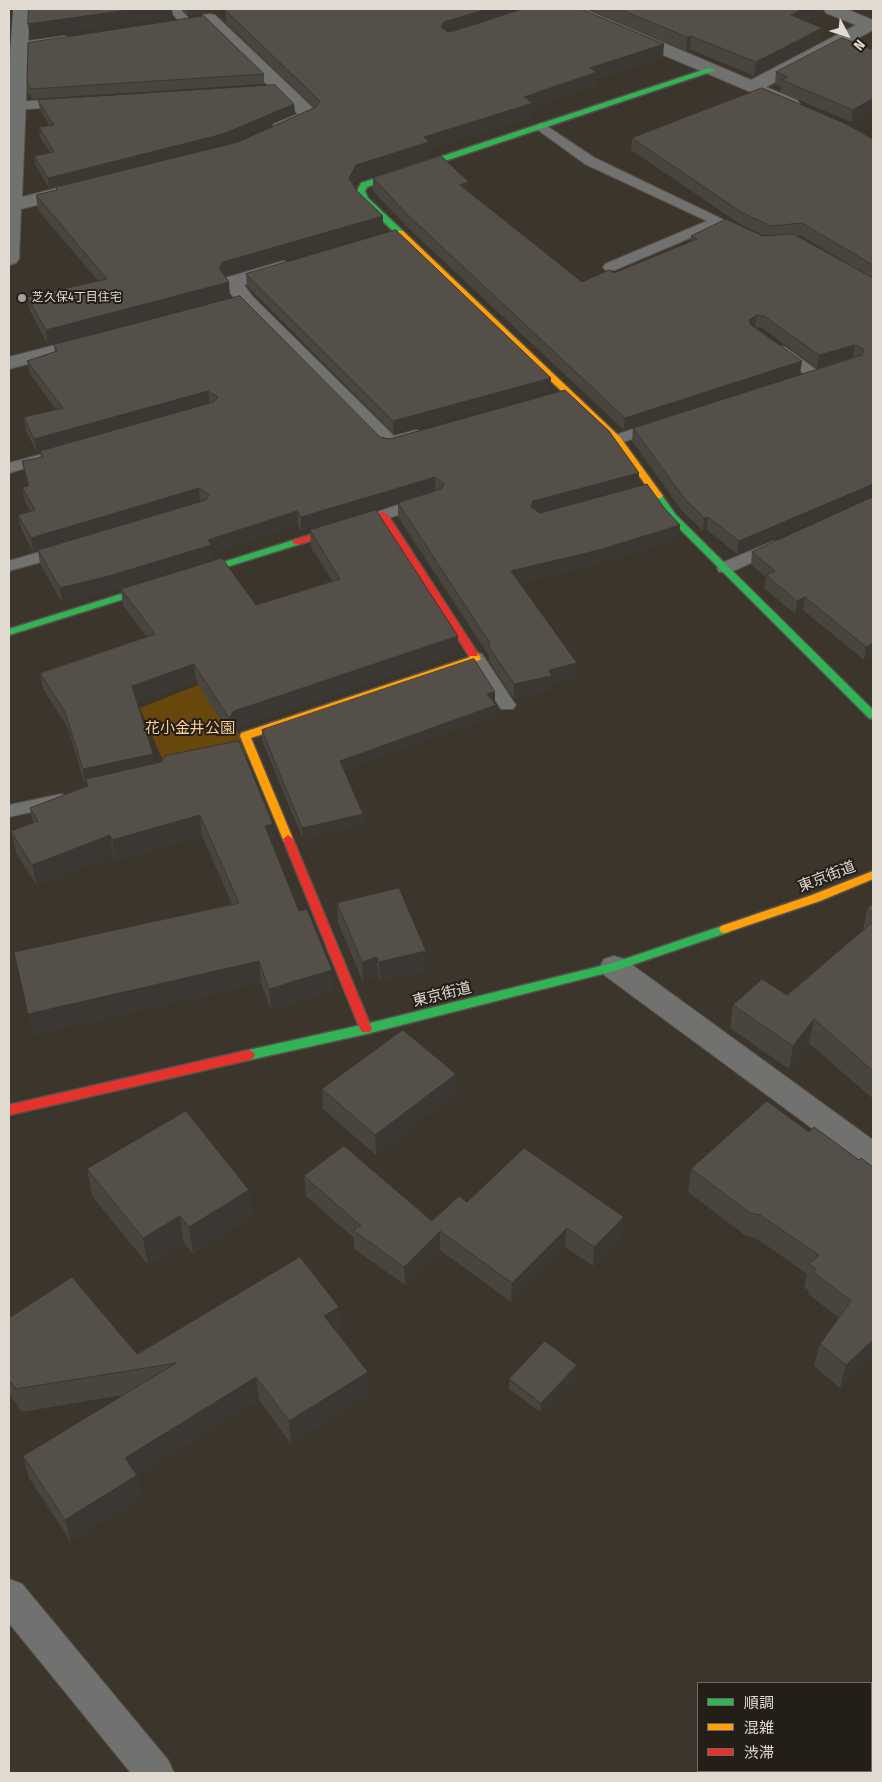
<!DOCTYPE html>
<meta charset="utf-8">
<style>
body{margin:0}
#map{position:relative;width:882px;height:1782px;overflow:hidden;background:#3b352c;font-family:"Fira Sans Condensed","Noto Sans JP",sans-serif}
canvas{display:block}
.frame{position:absolute;inset:0;border:10px solid #e1dad0;pointer-events:none}
.legend{position:absolute;left:697px;top:1682px;width:175px;height:90px;box-sizing:border-box;background:#231e17;border:1px solid #6f6961;margin:0;padding:6px 9px;list-style:none;font-size:15px;color:#e1dad0}
.legend li{display:flex;align-items:center;gap:10px;height:25px}
.legend b{width:25px;border:1px solid #6f6961}
.north{position:absolute;left:822px;top:10px;width:50px;height:50px;-webkit-text-stroke:4px #231e17;paint-order:stroke;rotate:130deg;font-size:14px;font-weight:700;line-height:20px;text-align:center;color:#e1dad0}
.north::after{content:'';display:block;margin:auto;width:18px;height:22px;background:#e1dad0;clip-path:polygon(50% 0,100% 100%,50% 72%,0 100%)}
</style>
<div id="map">
<canvas width="882" height="1782"></canvas>
<div class="frame"></div>
<ul class="legend">
<li><b style="height:6px;background:#30b455"></b>順調</li>
<li><b style="height:6px;background:#ff9f0a"></b>混雑</li>
<li><b style="height:6px;background:#e5322d"></b>渋滞</li>
</ul>
<div class="north">N</div>
</div>
<script>
const ctx = document.querySelector('canvas').getContext('2d');
ctx.lineJoin = 'round';
function fill(path, color) {
  ctx.fillStyle = color;
  ctx.fill(path, 'evenodd');
}
function stroke(path, color, width, dash) {
  ctx.strokeStyle = color;
  ctx.lineWidth = width;
  ctx.lineCap = dash ? 'butt' : 'round';
  ctx.setLineDash(dash || []);
  ctx.stroke(path);
}
function drawText(font, color, halo, rows, align = 'center') {
  ctx.font = font + ' "Fira Sans Condensed","Noto Sans JP",sans-serif';
  ctx.lineWidth = 4;
  ctx.setLineDash([]);
  ctx.textBaseline = 'middle';
  ctx.strokeStyle = halo;
  ctx.fillStyle = color;
  for (const [text, x, y, turn = 0] of rows) {
    ctx.save();
    ctx.translate(x, y);
    ctx.rotate((+turn || 0) * Math.PI / 180);
    ctx.textAlign = isNaN(turn) ? turn : align;
    if (halo) ctx.strokeText(text, 0, 0);
    ctx.fillText(text, 0, 0);
    ctx.restore();
  }
}
fill(new Path2D(`
 M 206,682 L 251,753 L 168,772 L 140,708 Z`), '#68470d');
const lane = new Path2D(`
 M 168,9 L 180,9 L 192,22 L 190,24 L 182,24 Z
 M 63,99 L 69,103 L 67,106 L 16,110 L 10,106 L 16,102 Z
 M 542,123 L 595,158 L 751,233 L 744,237 L 718,226 L 615,270 L 605,270 L 603,267 L 605,264 L 707,221 L 585,164 L 538,130 L 536,127 L 538,124 Z
 M 780,346 L 785,347 L 821,373 L 823,376 L 821,379 L 811,379 L 775,353 L 773,350 L 775,347 Z
 M 658,421 L 663,423 L 666,426 L 663,429 L 617,444 L 609,439 L 612,436 Z
 M 46,453 L 54,458 L 51,461 L 9,473 L 9,463 Z
 M 422,497 L 428,499 L 430,502 L 428,505 L 383,520 L 375,515 L 377,512 Z
 M 774,541 L 780,542 L 782,546 L 780,550 L 731,572 L 719,572 L 717,568 L 719,564 Z
 M 63,545 L 69,546 L 71,550 L 69,554 L 9,571 L 9,561 Z
 M 476,652 L 482,654 L 513,701 L 516,705 L 513,709 L 501,709 L 468,658 L 470,654 Z
 M 61,794 L 67,796 L 70,800 L 67,804 L 9,817 L 9,805 Z`);
const street = new Path2D(`
 M 13,9 L 30,9 L 28,41 L 64,36 L 70,37 L 73,41 L 70,45 L 28,51 L 22,197 L 73,184 L 80,186 L 83,190 L 80,194 L 21,209 L 19,259 L 16,263 L 9,265 L 9,78 Z
 M 561,9 L 584,9 L 751,80 L 856,25 L 826,13 L 824,9 L 846,9 L 873,20 L 873,30 L 766,87 L 797,100 L 800,104 L 797,108 L 791,109 L 564,13 Z
 M 209,14 L 215,15 L 316,111 L 319,115 L 316,119 L 288,132 L 274,132 L 272,128 L 274,124 L 298,114 L 203,23 L 200,19 L 203,15 Z
 M 283,261 L 290,263 L 293,267 L 290,271 L 244,285 L 253,297 L 394,436 L 416,430 L 424,432 L 427,437 L 424,442 L 389,451 L 381,449 L 239,305 L 222,282 L 225,278 Z
 M 90,336 L 97,338 L 101,342 L 97,346 L 9,369 L 9,357 Z
 M 614,956 L 624,959 L 873,1140 L 873,1168 L 862,1165 L 604,975 L 600,967 L 604,959 Z
 M 9,1579 L 22,1584 L 168,1760 L 174,1773 L 131,1773 L 9,1623 Z`);
const fast = new Path2D(`
 M 709,68 L 716,70 L 367,187 L 365,191 L 368,198 L 403,231 L 403,235 L 397,235 L 362,201 L 357,191 L 361,183 Z
 M 658,493 L 661,494 L 676,515 L 873,710 L 873,719 L 869,718 L 670,519 L 653,496 Z
 M 297,539 L 302,542 L 300,544 L 9,635 L 9,629 Z
 M 725,925 L 729,926 L 731,929 L 729,932 L 614,971 L 366,1034 L 249,1060 L 245,1058 L 243,1055 L 245,1052 L 249,1050 L 366,1024 L 613,963 Z`);
const slow = new Path2D(`
 M 397,231 L 403,231 L 620,437 L 663,496 L 661,498 L 655,498 L 614,441 L 397,235 Z
 M 473,651 L 477,652 L 481,658 L 480,660 L 251,738 L 293,839 L 292,842 L 284,842 L 240,736 L 241,733 L 470,657 L 468,654 Z
 M 873,871 L 873,879 L 820,901 L 725,933 L 721,932 L 719,929 L 721,926 L 812,895 Z`);
const jam = new Path2D(`
 M 383,512 L 388,515 L 477,652 L 478,654 L 477,656 L 469,656 L 381,519 L 300,544 L 294,544 L 292,542 L 294,540 Z
 M 288,835 L 293,839 L 372,1029 L 370,1032 L 362,1032 L 360,1029 L 283,839 Z
 M 249,1050 L 253,1052 L 255,1055 L 253,1058 L 249,1060 L 9,1115 L 9,1105 Z`);
stroke(lane, '#57524b', 2);
stroke(street, '#57524b', 2);
stroke(fast, '#57524b', 3);
stroke(slow, '#57524b', 3);
stroke(jam, '#57524b', 3);
fill(lane, '#717170');
fill(street, '#717170');
fill(fast, '#30b455');
fill(slow, '#ff9f0a');
fill(jam, '#e5322d');
fill(new Path2D(`
 M 182,9 L 228,9 L 188,15 Z
 M 588,9 L 824,9 L 804,21 L 822,28 L 820,41 L 754,76 L 690,49 L 686,51 Z
 M 225,10 L 663,58 L 597,79 L 596,86 L 533,107 L 533,117 L 429,149 L 429,156 L 356,179 L 353,185 L 356,190 L 383,216 L 383,230 L 225,276 L 230,297 L 48,345 L 30,311 L 27,297 L 98,281 L 38,210 L 36,195 L 56,190 L 56,187 L 238,142 L 314,108 L 226,23 Z
 M 873,50 L 873,109 L 851,122 L 780,92 L 781,87 L 775,84 L 776,72 Z
 M 264,74 L 264,84 L 32,99 L 28,93 L 27,83 Z
 M 38,100 L 294,104 L 295,113 L 223,144 L 49,188 L 36,166 L 34,156 L 50,153 L 40,137 L 39,127 L 49,125 L 40,110 Z
 M 632,138 L 873,139 L 873,495 L 737,554 L 707,530 L 703,531 L 682,511 L 632,441 L 633,428 L 854,358 L 817,368 L 762,328 L 755,327 L 802,361 L 800,373 L 624,430 L 408,228 L 373,191 L 373,178 L 469,192 L 582,282 L 614,273 L 691,242 L 691,236 L 765,236 L 740,224 L 631,150 ZM 800,235 L 850,265 L 797,236 Z
 M 246,274 L 550,390 L 394,434 L 247,286 Z
 M 54,345 L 380,437 L 638,487 L 679,539 L 598,564 L 520,583 L 577,663 L 576,678 L 552,683 L 552,690 L 514,699 L 489,661 L 489,656 L 398,517 L 398,503 L 408,499 L 301,531 L 298,525 L 212,553 L 213,559 L 111,590 L 62,603 L 40,564 L 38,550 L 33,552 L 21,529 L 18,515 L 30,511 L 25,501 L 22,487 L 28,486 L 22,461 L 41,458 L 40,452 L 37,453 L 26,431 L 24,417 L 56,410 L 30,374 L 27,361 L 55,352 Z
 M 873,497 L 873,655 L 864,660 L 803,610 L 795,614 L 764,588 L 766,577 L 751,565 L 752,552 Z
 M 310,530 L 458,636 L 458,653 L 235,728 L 230,735 L 196,681 L 137,702 L 153,754 L 155,764 L 273,824 L 274,846 L 273,846 L 299,911 L 333,991 L 271,1010 L 261,983 L 33,1035 L 14,952 L 232,904 L 202,836 L 116,861 L 114,856 L 37,886 L 16,853 L 11,831 L 33,823 L 30,808 L 88,786 L 85,786 L 68,728 L 43,689 L 40,673 L 147,637 L 123,606 L 121,589 L 256,605 L 332,581 L 311,547 Z
 M 495,692 L 495,703 L 494,703 L 495,716 L 344,770 L 363,814 L 364,824 L 303,839 L 262,741 L 262,730 Z
 M 337,903 L 426,971 L 380,982 L 378,977 L 363,982 L 338,923 Z
 M 873,904 L 873,1099 L 809,1043 L 789,1069 L 730,1028 L 733,1005 L 787,995 L 863,931 L 867,909 Z
 M 322,1089 L 456,1094 L 376,1155 L 323,1109 Z
 M 809,1132 L 872,1358 L 840,1388 L 814,1366 L 820,1344 L 839,1318 L 808,1294 L 809,1291 L 804,1287 L 807,1274 L 756,1238 L 746,1236 L 688,1192 L 691,1169 Z
 M 87,1169 L 249,1190 L 252,1217 L 193,1254 L 184,1243 L 148,1265 L 92,1196 Z
 M 304,1176 L 432,1221 L 467,1202 L 622,1236 L 593,1266 L 565,1247 L 511,1302 L 440,1250 L 405,1285 L 354,1249 L 354,1238 L 306,1196 Z
 M 339,1307 L 340,1330 L 337,1332 L 368,1372 L 369,1395 L 291,1444 L 259,1400 L 137,1475 L 142,1497 L 71,1542 L 29,1478 L 23,1456 L 123,1395 L 22,1412 L 9,1394 L 9,1318 L 137,1354 Z
 M 577,1365 L 576,1375 L 540,1412 L 509,1389 L 509,1379 Z`), '#48443e');
fill(new Path2D(`
 M 10,9 L 13,9 L 9,57 L 9,20 Z
 M 135,9 L 172,9 L 173,17 L 30,38 L 28,24 Z
 M 187,9 L 228,9 L 188,15 Z
 M 487,9 L 530,9 L 444,35 L 441,27 L 444,22 Z
 M 802,9 L 824,9 L 789,29 L 791,15 Z
 M 822,28 L 820,41 L 754,76 L 756,62 Z
 M 691,36 L 690,49 L 686,51 L 687,37 Z
 M 664,44 L 663,58 L 597,79 L 596,86 L 533,107 L 533,117 L 429,149 L 429,156 L 356,179 L 349,192 L 349,178 L 356,165 L 524,97 L 590,68 Z
 M 873,98 L 873,109 L 851,122 L 853,110 Z
 M 294,104 L 295,113 L 223,144 L 49,188 L 48,178 Z
 M 469,182 L 469,194 L 460,185 Z
 M 383,216 L 383,230 L 224,276 L 219,268 L 223,262 Z
 M 229,282 L 230,297 L 48,345 L 46,330 Z
 M 757,315 L 755,327 L 747,333 L 749,320 Z
 M 855,345 L 853,357 L 817,368 L 819,355 Z
 M 802,361 L 800,373 L 624,430 L 625,418 Z
 M 551,378 L 550,390 L 394,434 L 393,421 Z
 M 208,391 L 210,405 L 37,453 L 34,439 Z
 M 639,473 L 638,487 L 530,522 L 531,507 L 533,501 Z
 M 435,477 L 435,491 L 301,531 L 301,517 Z
 M 873,484 L 873,495 L 737,554 L 739,541 Z
 M 199,488 L 200,502 L 33,552 L 31,538 Z
 M 297,511 L 298,525 L 212,553 L 213,559 L 111,590 L 62,603 L 60,588 Z
 M 708,517 L 707,530 L 703,531 L 704,518 Z
 M 680,525 L 679,539 L 598,564 L 511,585 L 511,571 Z
 M 805,597 L 803,610 L 795,614 L 797,601 Z
 M 458,636 L 458,653 L 235,728 L 230,735 L 229,718 L 234,711 Z
 M 873,643 L 873,655 L 864,660 L 866,647 Z
 M 577,663 L 576,678 L 552,683 L 552,690 L 514,699 L 514,684 L 549,670 Z
 M 194,664 L 196,681 L 134,703 L 132,686 Z
 M 495,692 L 495,703 L 487,705 L 487,694 Z
 M 496,705 L 495,716 L 340,772 L 340,761 Z
 M 153,754 L 156,770 L 86,779 L 87,786 L 85,786 L 83,769 Z
 M 363,814 L 364,824 L 303,839 L 302,828 Z
 M 200,815 L 202,836 L 116,861 L 112,840 Z
 M 273,824 L 274,846 L 267,848 L 265,826 Z
 M 110,835 L 114,856 L 37,886 L 32,865 Z
 M 426,951 L 426,971 L 380,982 L 379,962 Z
 M 377,957 L 378,977 L 363,982 L 362,962 Z
 M 259,961 L 261,983 L 33,1035 L 28,1014 Z
 M 332,970 L 333,991 L 271,1010 L 269,989 Z
 M 814,1019 L 809,1043 L 789,1069 L 793,1046 Z
 M 456,1074 L 456,1094 L 376,1155 L 375,1135 Z
 M 249,1190 L 252,1217 L 193,1254 L 189,1227 Z
 M 180,1216 L 184,1243 L 148,1265 L 143,1238 Z
 M 624,1217 L 622,1236 L 593,1266 L 594,1247 Z
 M 567,1228 L 565,1247 L 511,1302 L 512,1283 Z
 M 440,1231 L 440,1250 L 405,1285 L 404,1267 Z
 M 339,1307 L 340,1330 L 326,1339 L 324,1316 Z
 M 873,1339 L 873,1354 L 872,1358 L 840,1388 L 846,1365 Z
 M 577,1365 L 576,1375 L 540,1412 L 541,1403 Z
 M 368,1372 L 369,1395 L 291,1444 L 289,1421 Z
 M 256,1377 L 259,1400 L 137,1475 L 142,1497 L 71,1542 L 65,1520 L 125,1458 Z`), '#3b3732');
const building = new Path2D(`
 M 29,9 L 135,9 L 28,24 Z
 M 232,9 L 487,9 L 444,22 L 441,27 L 448,32 L 454,31 L 522,9 L 581,9 L 664,44 L 590,68 L 597,72 L 524,97 L 533,103 L 424,137 L 429,142 L 356,165 L 349,178 L 356,190 L 383,216 L 223,262 L 219,268 L 229,282 L 46,330 L 27,297 L 107,279 L 36,195 L 57,190 L 56,187 L 238,142 L 316,107 L 320,101 L 225,10 Z
 M 620,9 L 802,9 L 791,15 L 822,28 L 756,62 L 691,36 L 687,37 Z
 M 204,16 L 264,74 L 31,89 L 27,83 L 28,43 Z
 M 842,38 L 873,50 L 873,98 L 853,110 L 782,80 L 788,77 L 776,72 Z
 M 275,85 L 294,104 L 223,134 L 48,178 L 34,156 L 54,152 L 39,127 L 54,125 L 38,100 Z
 M 762,88 L 844,123 L 873,139 L 873,265 L 802,223 L 771,226 L 741,212 L 632,138 Z
 M 441,156 L 469,182 L 460,185 L 582,282 L 609,270 L 614,273 L 697,239 L 691,236 L 726,219 L 763,236 L 793,234 L 873,278 L 873,484 L 739,541 L 708,517 L 704,518 L 684,498 L 633,428 L 862,355 L 864,349 L 855,345 L 819,355 L 764,316 L 757,315 L 749,320 L 751,325 L 802,361 L 625,418 L 408,215 L 373,178 Z
 M 396,230 L 551,378 L 393,421 L 246,274 Z
 M 240,296 L 380,437 L 389,439 L 397,437 L 565,390 L 609,431 L 639,473 L 533,501 L 531,507 L 540,513 L 647,484 L 665,509 L 680,525 L 599,550 L 511,571 L 577,663 L 549,670 L 552,676 L 514,684 L 489,647 L 490,643 L 398,503 L 441,489 L 444,484 L 435,477 L 301,517 L 297,511 L 208,540 L 211,545 L 109,576 L 60,588 L 38,550 L 206,500 L 209,495 L 199,488 L 31,538 L 18,515 L 35,510 L 22,487 L 29,486 L 22,461 L 43,457 L 40,451 L 214,402 L 218,397 L 208,391 L 34,439 L 24,417 L 63,408 L 27,361 L 57,351 L 54,345 Z
 M 873,497 L 873,643 L 866,647 L 805,597 L 797,601 L 766,575 L 775,571 L 752,552 Z
 M 376,510 L 458,636 L 234,711 L 229,718 L 194,664 L 132,686 L 153,754 L 83,769 L 65,712 L 40,673 L 155,634 L 121,589 L 222,558 L 256,605 L 340,579 L 310,530 Z
 M 474,659 L 495,692 L 487,694 L 496,705 L 340,761 L 363,814 L 302,828 L 262,730 Z
 M 239,741 L 273,824 L 265,826 L 299,911 L 307,909 L 332,970 L 269,989 L 259,961 L 28,1014 L 14,952 L 239,903 L 200,815 L 112,840 L 110,835 L 32,865 L 11,831 L 38,821 L 30,808 L 88,786 L 86,779 L 161,762 L 165,756 Z
 M 399,888 L 426,951 L 379,962 L 377,957 L 362,962 L 337,903 Z
 M 873,904 L 873,913 L 867,909 Z
 M 873,922 L 873,1071 L 814,1019 L 793,1046 L 733,1005 L 762,979 L 787,995 Z
 M 403,1030 L 456,1074 L 375,1135 L 322,1089 Z
 M 767,1101 L 809,1132 L 814,1127 L 859,1160 L 861,1158 L 873,1167 L 873,1340 L 846,1365 L 820,1344 L 851,1301 L 813,1272 L 816,1269 L 809,1264 L 819,1255 L 760,1215 L 750,1213 L 691,1169 Z
 M 186,1111 L 249,1190 L 189,1227 L 180,1216 L 143,1238 L 87,1169 Z
 M 344,1146 L 432,1221 L 459,1196 L 467,1202 L 524,1148 L 624,1217 L 594,1247 L 567,1228 L 512,1283 L 440,1231 L 404,1267 L 353,1230 L 361,1226 L 304,1176 Z
 M 300,1257 L 339,1307 L 324,1316 L 368,1372 L 289,1421 L 256,1377 L 125,1458 L 137,1475 L 65,1520 L 23,1456 L 176,1363 L 16,1389 L 9,1380 L 9,1318 L 72,1277 L 137,1354 Z
 M 545,1341 L 577,1365 L 541,1403 L 509,1379 Z`);
fill(building, '#544f48');
stroke(building, '#3b3732', 1);
for (const [x, y, r, color] of [
 [22,298,5,"#a7a097"]
]) {
  const dot = new Path2D();
  dot.arc(x, y, r, 0, 2 * Math.PI);
  ctx.fillStyle = color;
  ctx.fill(dot);
  stroke(dot, '#231e17', 2);
}
drawText('12px', '#e1dad0', '#231e17', [
 ["芝久保4丁目住宅",32,298]
], 'left');
drawText('15px', '#fdcf93', '#231e17', [
 ["花小金井公園",190,729]
]);
drawText('15px', '#e1dad0', '#231e17', [
 ["東京街道",827,877,-21],
 ["東京街道",442,995,-14]
]);
</script>
